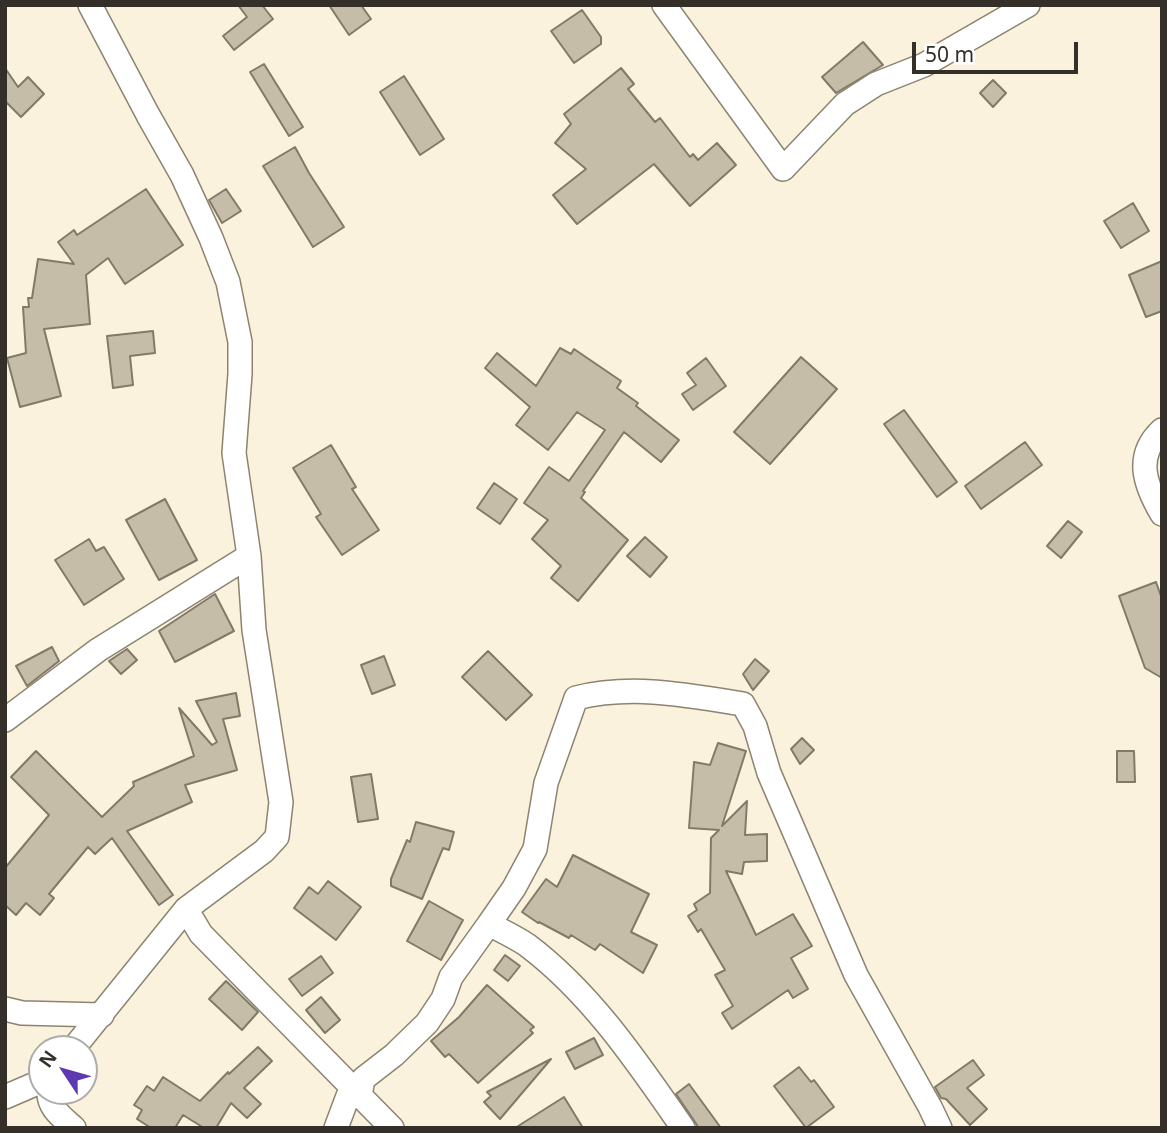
<!DOCTYPE html>
<style>
body{margin:0}
#map{position:relative;width:1167px;height:1133px;overflow:hidden;background:#fbf2de;font-family:"Noto Sans",sans-serif}
canvas{display:block}
.frame{position:absolute;inset:0;border:7px solid #343029;pointer-events:none}
.north{position:absolute;left:28px;top:1035px;width:70px;height:70px;box-sizing:border-box;background:#fff;border:2px solid #aeaca9;border-radius:50%;rotate:306deg;font-size:19px;font-weight:700;line-height:28px;text-align:center;color:#343029}
.north::after{content:'';display:block;margin:auto;width:24px;height:32px;background:#5e38b0;clip-path:polygon(50% 0,100% 100%,50% 72%,0 100%)}
.scale{position:absolute;left:912px;top:42px;width:166px;height:32px;box-sizing:border-box;border:4px solid #343029;border-top:0;padding-left:9px;font-size:21px;line-height:24px;white-space:nowrap;color:#343029;-webkit-text-stroke:5px #fff;paint-order:stroke}
</style>
<div id="map">
<canvas width="1167" height="1133"></canvas>
<div class="frame"></div>
<div class="north">N</div>
<div class="scale">50 m</div>
</div>
<script>
const ctx = document.querySelector('canvas').getContext('2d');
ctx.lineJoin = 'round';
function fill(path, color) {
  ctx.fillStyle = color;
  ctx.fill(path, 'evenodd');
}
function stroke(path, color, width, dash) {
  ctx.strokeStyle = color;
  ctx.lineWidth = width;
  ctx.lineCap = dash ? 'butt' : 'round';
  ctx.setLineDash(dash || []);
  ctx.stroke(path);
}
const building = new Path2D(`
 M 238,5 L 262,5 L 273,19 L 234,50 L 223,36 L 247,17 Z
 M 329,5 L 361,5 L 371,19 L 349,35 Z
 M 582,10 L 601,37 L 601,44 L 574,63 L 551,31 Z
 M 863,42 L 883,65 L 836,93 L 822,77 Z
 M 264,64 L 303,127 L 289,136 L 250,72 Z
 M 5,68 L 18,87 L 28,77 L 44,94 L 21,117 L 5,101 Z
 M 621,68 L 634,84 L 628,89 L 655,122 L 660,118 L 690,157 L 693,154 L 698,160 L 717,143 L 736,165 L 690,206 L 654,164 L 577,224 L 553,195 L 586,169 L 555,143 L 571,124 L 564,114 Z
 M 404,76 L 444,139 L 420,155 L 380,92 Z
 M 993,80 L 1006,93 L 993,107 L 980,93 Z
 M 295,147 L 309,173 L 344,227 L 313,247 L 263,166 Z
 M 146,189 L 183,245 L 125,284 L 108,258 L 86,275 L 90,324 L 44,329 L 61,396 L 20,407 L 7,358 L 26,353 L 23,307 L 29,307 L 28,298 L 32,298 L 38,259 L 74,264 L 58,242 L 74,230 L 77,235 Z
 M 226,189 L 241,211 L 222,223 L 209,200 Z
 M 1133,203 L 1149,231 L 1121,248 L 1104,221 Z
 M 1162,261 L 1162,311 L 1146,317 L 1129,275 Z
 M 153,331 L 155,353 L 130,356 L 133,385 L 113,388 L 107,336 Z
 M 560,348 L 571,354 L 574,349 L 621,381 L 617,388 L 638,403 L 636,406 L 679,440 L 661,462 L 624,432 L 583,491 L 585,492 L 581,498 L 628,540 L 578,601 L 551,578 L 561,566 L 532,539 L 548,520 L 524,503 L 549,467 L 569,481 L 605,430 L 577,412 L 548,450 L 516,425 L 530,407 L 485,368 L 497,353 L 536,386 Z
 M 801,357 L 837,389 L 770,464 L 734,432 Z
 M 706,358 L 726,386 L 693,410 L 682,394 L 696,385 L 687,373 Z
 M 904,410 L 957,482 L 937,497 L 884,424 Z
 M 1025,442 L 1042,465 L 981,509 L 965,486 Z
 M 331,445 L 356,487 L 352,489 L 379,530 L 342,555 L 316,517 L 321,514 L 293,468 Z
 M 494,483 L 517,499 L 500,524 L 477,508 Z
 M 165,499 L 197,560 L 159,580 L 126,520 Z
 M 1068,521 L 1082,532 L 1061,558 L 1047,546 Z
 M 645,537 L 667,557 L 650,577 L 627,556 Z
 M 89,539 L 96,551 L 104,547 L 124,579 L 84,605 L 55,560 Z
 M 1156,582 L 1162,599 L 1162,678 L 1145,668 L 1119,596 Z
 M 215,594 L 234,631 L 175,662 L 159,631 Z
 M 52,647 L 59,661 L 27,686 L 16,666 Z
 M 127,649 L 137,660 L 121,674 L 109,661 Z
 M 488,651 L 532,695 L 506,720 L 462,677 Z
 M 384,656 L 395,685 L 372,694 L 361,665 Z
 M 755,659 L 769,671 L 753,690 L 743,674 Z
 M 236,693 L 240,716 L 223,719 L 237,770 L 185,785 L 192,802 L 127,831 L 173,895 L 159,905 L 112,838 L 95,854 L 88,847 L 49,894 L 54,898 L 40,915 L 26,903 L 16,915 L 5,905 L 5,868 L 49,815 L 11,777 L 36,751 L 102,817 L 134,786 L 133,782 L 194,756 L 179,708 L 212,745 L 217,742 L 196,701 Z
 M 802,738 L 814,750 L 800,764 L 791,749 Z
 M 718,743 L 746,751 L 722,826 L 747,801 L 745,835 L 767,834 L 767,861 L 744,862 L 742,874 L 726,871 L 756,935 L 793,914 L 812,946 L 791,958 L 808,989 L 793,998 L 788,990 L 732,1029 L 722,1013 L 733,1006 L 715,975 L 725,970 L 701,929 L 698,932 L 688,916 L 697,910 L 694,904 L 710,893 L 711,838 L 719,830 L 689,828 L 694,762 L 710,765 Z
 M 1117,751 L 1134,751 L 1135,782 L 1117,782 Z
 M 371,774 L 378,819 L 358,822 L 351,777 Z
 M 416,822 L 454,832 L 449,850 L 443,848 L 422,899 L 391,886 L 391,879 L 407,840 L 410,842 Z
 M 573,855 L 649,894 L 631,932 L 657,945 L 643,973 L 600,944 L 595,950 L 571,935 L 569,938 L 539,922 L 538,923 L 522,912 L 546,879 L 557,887 Z
 M 328,881 L 361,907 L 336,940 L 294,908 L 309,887 L 318,894 Z
 M 429,901 L 463,920 L 441,960 L 407,941 Z
 M 505,955 L 520,966 L 508,981 L 494,970 Z
 M 321,956 L 333,973 L 302,996 L 289,979 Z
 M 226,981 L 258,1012 L 242,1030 L 209,999 Z
 M 487,985 L 534,1027 L 530,1030 L 533,1033 L 478,1083 L 449,1054 L 445,1057 L 431,1041 L 459,1017 Z
 M 321,997 L 340,1020 L 325,1033 L 306,1010 Z
 M 594,1038 L 603,1055 L 575,1069 L 566,1052 Z
 M 258,1047 L 272,1061 L 244,1088 L 261,1104 L 247,1118 L 231,1103 L 216,1128 L 204,1128 L 183,1115 L 175,1128 L 151,1128 L 137,1119 L 142,1110 L 134,1105 L 147,1086 L 154,1091 L 163,1077 L 200,1101 L 228,1072 L 229,1074 Z
 M 551,1059 L 500,1119 L 484,1102 L 491,1096 L 487,1092 Z
 M 973,1060 L 984,1075 L 967,1088 L 987,1109 L 970,1125 L 946,1099 L 941,1098 L 935,1087 Z
 M 799,1067 L 811,1082 L 814,1080 L 834,1107 L 806,1128 L 774,1086 Z
 M 689,1084 L 721,1128 L 698,1128 L 697,1125 L 676,1094 Z
 M 564,1097 L 583,1128 L 515,1128 Z`);
fill(building, '#c6bda9');
stroke(building, '#827a68', 2);
const minor = new Path2D(`
 M 664,5 L 783,169 L 845,104 L 876,84 L 924,65 L 1028,5
 M 1162,430 C 1134,456 1145,485 1162,514
 M 5,720 L 98,650 L 249,556
 M 186,909 L 201,934 L 392,1128
 M 489,924 L 514,888 L 535,849 L 546,783 L 576,698 C 632,684 687,695 743,704 L 755,726 L 769,773 L 856,975 L 930,1107 L 940,1128
 M 5,1009 L 22,1013 L 102,1015
 M 73,1049 L 186,909 L 264,851 L 277,837 L 281,802 L 254,630 L 249,556 L 234,453 L 240,374 L 240,342 L 228,282 L 211,238 L 182,175 L 148,115 L 90,5
 M 49,1091 C 48,1108 62,1117 74,1128
 M 5,1097 L 42,1081
 M 336,1128 L 348,1096 L 360,1096 L 363,1079 L 394,1055 L 427,1023 L 443,999 L 451,977 L 489,924 C 502,931 515,937 527,945 C 591,993 638,1063 683,1128`);
stroke(minor, '#8c8471', 26);
stroke(minor, '#fff', 23);
</script>
